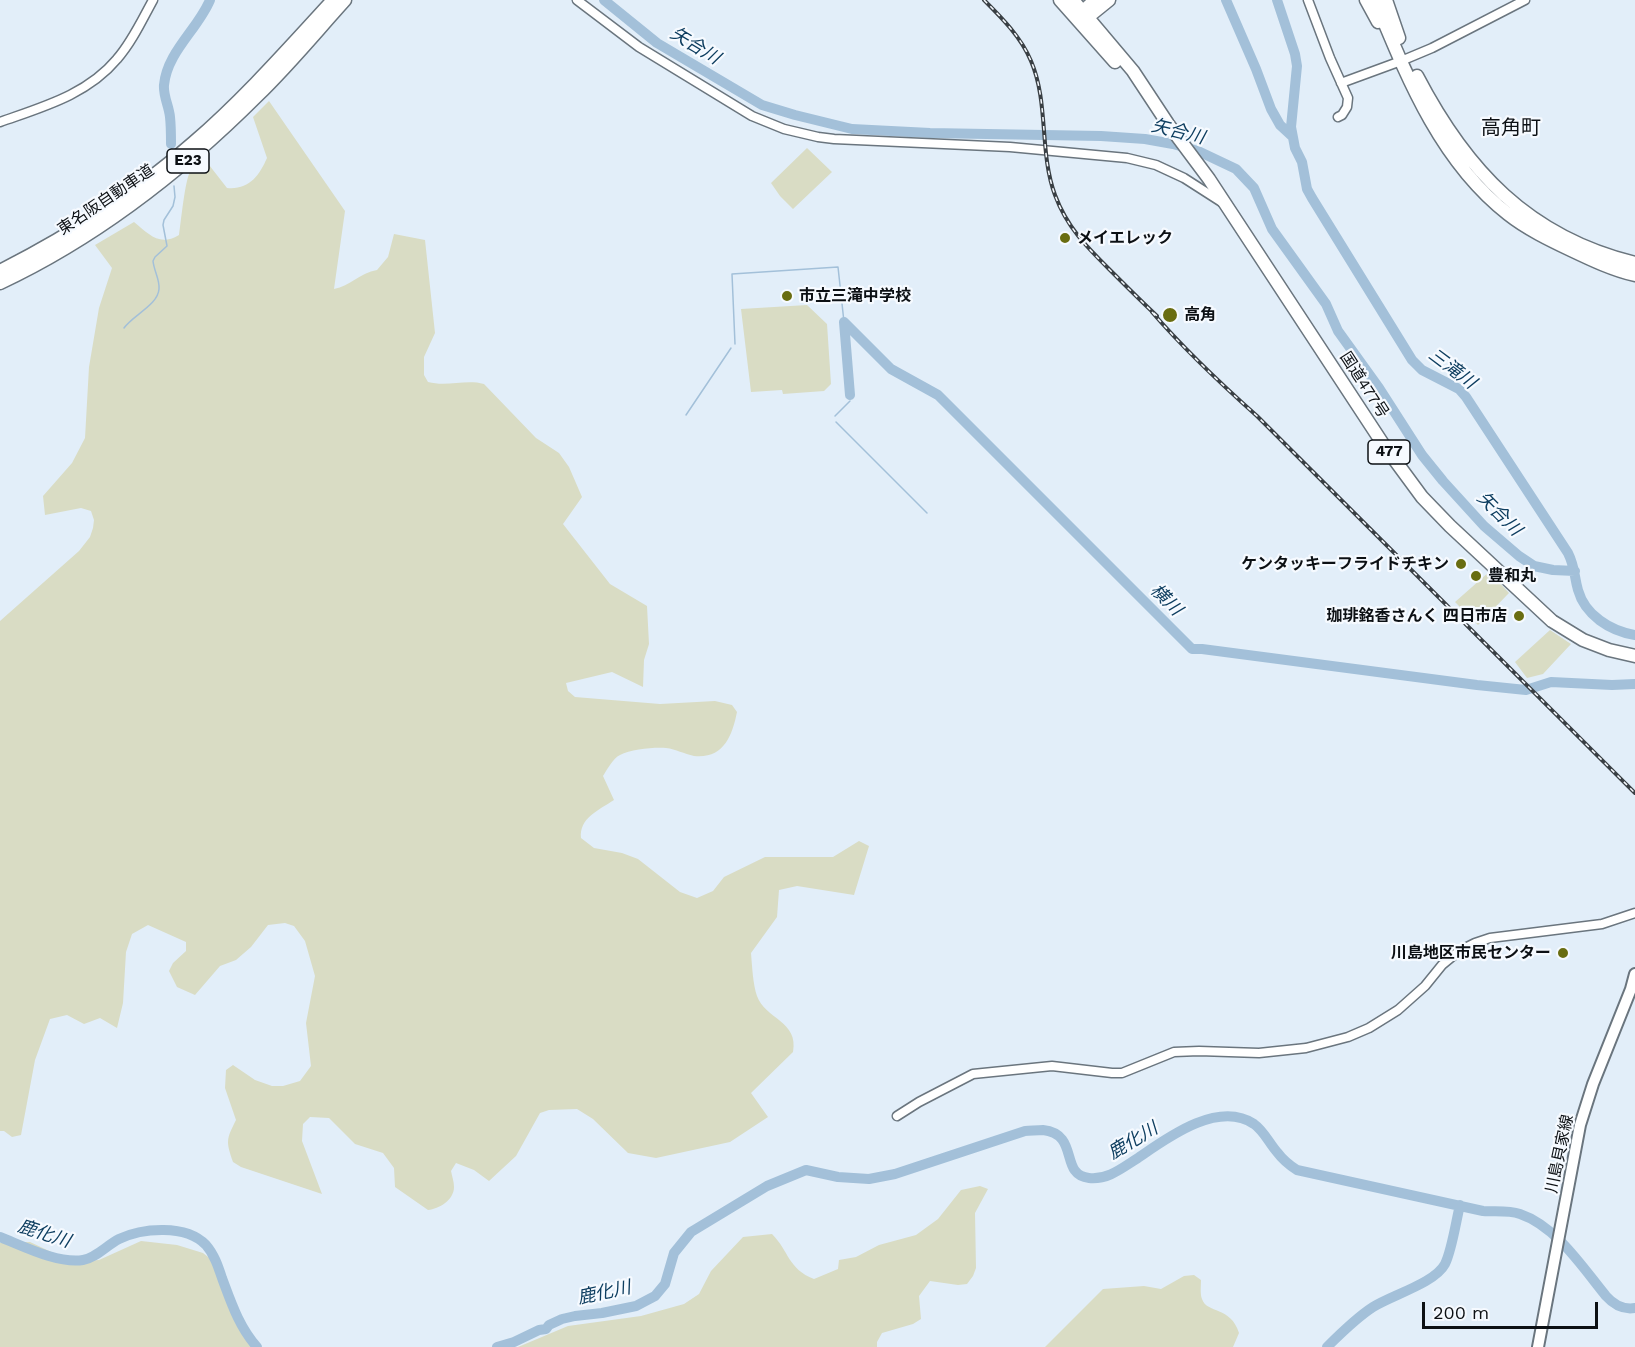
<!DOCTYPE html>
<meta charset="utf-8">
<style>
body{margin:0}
#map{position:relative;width:1635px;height:1347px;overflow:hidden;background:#e2eef9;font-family:"Work Sans",sans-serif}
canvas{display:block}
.scale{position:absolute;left:1422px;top:1302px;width:176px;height:27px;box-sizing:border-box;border:3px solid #0c1014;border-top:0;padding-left:8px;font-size:18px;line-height:21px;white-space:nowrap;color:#0c1014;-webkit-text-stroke:4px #f6faff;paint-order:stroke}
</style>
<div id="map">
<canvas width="1635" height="1347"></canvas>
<div class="scale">200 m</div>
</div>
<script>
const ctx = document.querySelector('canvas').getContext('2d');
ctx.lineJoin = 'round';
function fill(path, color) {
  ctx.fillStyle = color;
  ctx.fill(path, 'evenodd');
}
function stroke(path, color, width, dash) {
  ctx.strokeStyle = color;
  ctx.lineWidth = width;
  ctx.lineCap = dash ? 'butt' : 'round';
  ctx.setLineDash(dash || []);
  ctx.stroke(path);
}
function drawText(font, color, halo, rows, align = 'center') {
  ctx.font = font + ' "Work Sans","Noto Sans JP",sans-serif';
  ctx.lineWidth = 4.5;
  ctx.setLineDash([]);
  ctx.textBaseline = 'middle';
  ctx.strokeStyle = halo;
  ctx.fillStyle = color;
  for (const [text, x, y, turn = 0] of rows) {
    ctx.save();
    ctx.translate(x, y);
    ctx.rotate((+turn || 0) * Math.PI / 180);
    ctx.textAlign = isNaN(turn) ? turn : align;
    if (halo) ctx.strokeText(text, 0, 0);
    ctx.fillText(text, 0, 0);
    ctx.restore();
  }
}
fill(new Path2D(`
 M 269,101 L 345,211 L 334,289 C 350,286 360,273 377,270 L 388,257 L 394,234 L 425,240 L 435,333 L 424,357 L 424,375 L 428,382 C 447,387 466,379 484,384 L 536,438 L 559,453 L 569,467 L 582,497 L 563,524 L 610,584 L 647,606 L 649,644 L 644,660 L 643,687 L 612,672 L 566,683 L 568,691 L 575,697 L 660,704 L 715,701 L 732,705 L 737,712 C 732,737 723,759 694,756 C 684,754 676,749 666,748 C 655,747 631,749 620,755 C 613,758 607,770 603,776 L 614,800 C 599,810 579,818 581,838 L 594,848 L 622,853 L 638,859 L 680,892 L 697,898 L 713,891 L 724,877 L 765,857 L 833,857 L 859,841 L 869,846 L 854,895 L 797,886 L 779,890 L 777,917 L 751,953 C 752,965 753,985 757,996 C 765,1019 799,1021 793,1052 L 751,1093 L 768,1117 L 730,1142 L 656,1158 L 628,1153 L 593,1119 L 577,1109 L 549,1110 L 540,1113 L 516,1156 L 489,1181 L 474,1170 L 456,1163 L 451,1171 C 452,1176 454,1182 454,1187 C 454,1200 439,1209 428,1210 L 395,1187 L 394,1168 L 383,1153 L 355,1144 L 329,1118 L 310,1117 L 303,1124 L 302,1141 L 322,1194 L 241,1167 L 233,1162 C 226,1141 226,1140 236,1120 L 225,1088 L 226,1070 L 233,1065 L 255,1080 L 272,1086 L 283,1086 L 300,1081 L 311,1066 L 306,1023 L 315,976 L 305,941 L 294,926 L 285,923 L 268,925 L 251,947 L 236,960 L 220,966 L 195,995 L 177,987 L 169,971 L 173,963 L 186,951 L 186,942 L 148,925 L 132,934 L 126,952 L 123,1003 L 117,1028 L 100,1018 L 84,1024 L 67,1015 L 50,1019 L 35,1060 L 21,1135 L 12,1137 L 4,1131 L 0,1131 L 0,621 L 79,551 L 90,537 L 93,528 L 94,520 L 91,511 L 81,508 L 45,515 L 43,496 L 72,463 L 85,438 L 89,367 L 99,308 L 112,268 L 95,245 L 134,222 C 149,234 159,247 179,235 C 181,222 185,180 190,172 C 193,166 201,164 206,161 L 227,188 C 249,190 259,176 267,158 L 253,117 Z
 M 807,148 L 832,172 L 793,209 L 780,196 L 771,183 Z
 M 807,305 L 827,324 L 831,384 L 824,391 L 783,394 L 782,390 L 751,392 L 741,309 Z
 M 1489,572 L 1509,593 L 1478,625 L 1455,602 Z
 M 1550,630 L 1571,644 L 1543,674 L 1527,678 L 1515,662 Z
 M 980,1186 L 988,1189 L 975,1213 L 976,1268 L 973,1276 L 967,1284 L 958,1285 L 930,1281 L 919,1296 L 921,1319 L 913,1324 L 882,1333 L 877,1342 L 877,1347 L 518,1347 L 568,1326 L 641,1316 L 684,1304 L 699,1294 L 711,1271 L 743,1237 L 772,1234 C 789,1251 788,1269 814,1279 L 838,1269 L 839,1260 L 856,1257 L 879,1245 L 916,1235 L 938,1219 L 961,1190 Z
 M 141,1241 L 177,1245 L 203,1253 L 217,1264 L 222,1281 L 257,1347 L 0,1347 L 0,1243 L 30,1242 L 62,1257 L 81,1261 L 99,1260 Z
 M 1194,1275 L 1201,1280 C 1201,1286 1200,1294 1202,1299 C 1207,1314 1231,1306 1239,1333 L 1233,1347 L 1045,1347 L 1103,1289 L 1144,1286 L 1161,1289 L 1184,1276 Z`), '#d9dcc4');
stroke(new Path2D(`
 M 124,328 C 133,315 158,305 159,289 C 160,280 154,271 153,261 L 155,257 L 167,246 L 163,225 L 164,220 L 173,206 L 175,197 L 174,186
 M 735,344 L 732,274 L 838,267 L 844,322
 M 686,415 L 731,348
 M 835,416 L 850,401
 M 836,422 L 927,513`), '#a3c0d9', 1.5);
stroke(new Path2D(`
 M 604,0 L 657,43 L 762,105 L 795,115 L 852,129 L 930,133 L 1101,136 L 1145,139 L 1173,144 L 1198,151 L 1236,169 L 1254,188 L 1272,229 L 1326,304 L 1338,331 L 1379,388 L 1422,455 L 1443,481 L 1484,526 L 1519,556 L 1534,566 L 1553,570 L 1575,571
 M 1226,0 L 1256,69 L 1271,109 L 1280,125 L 1293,137
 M 1277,0 L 1295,54 L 1297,66 L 1291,127 L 1295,148 L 1302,162 L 1307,189 L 1312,198 L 1412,360 L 1422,370 L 1459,389 L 1466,397 L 1568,553 C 1575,567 1574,576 1578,590 C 1585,615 1610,631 1635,635
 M 171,144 C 171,135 171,126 170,117 C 169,106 163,96 164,85 C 167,52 198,29 210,0
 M 850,395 L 844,322 L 891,369 L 938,395 L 1192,649 L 1202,649 L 1477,685 L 1526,690 L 1551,682 L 1612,685 L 1635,684
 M 0,1237 C 23,1246 58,1264 83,1260 C 96,1258 107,1245 119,1239 C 142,1228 186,1224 206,1245 C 214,1254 218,1266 222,1278 C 231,1302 239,1327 257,1347
 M 497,1347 L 514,1342 L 539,1330 L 546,1329 L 549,1325 L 562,1319 L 575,1316 L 602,1313 L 636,1306 L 655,1296 L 665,1284 L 674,1253 L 691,1232 L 767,1186 L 806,1170 L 838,1177 L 869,1179 L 895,1174 L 1025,1131 C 1030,1131 1037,1130 1043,1130 C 1080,1134 1059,1175 1089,1178 C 1108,1180 1122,1168 1138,1158 C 1167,1138 1218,1100 1254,1124 C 1264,1131 1269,1143 1277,1152 C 1283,1160 1289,1165 1297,1170 L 1483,1211 C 1495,1212 1508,1210 1520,1214 C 1556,1226 1583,1268 1606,1296 C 1614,1305 1623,1310 1635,1308
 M 1327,1347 C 1341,1333 1356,1318 1373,1307 C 1392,1295 1435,1283 1445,1264 C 1452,1250 1456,1221 1460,1205`), '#a3c0d9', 10);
const minor = new Path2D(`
 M 577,0 L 639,47 L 752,116 L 784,129 L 818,137 L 834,139 L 1010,147 L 1127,158 L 1156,165 L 1184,178 L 1223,203
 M 1308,0 L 1330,58 L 1348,98 L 1347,107 L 1342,115 L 1338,117
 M 1341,83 L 1401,61 L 1432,48 L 1525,0
 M 0,122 C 42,107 87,95 117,59 C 132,42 142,20 153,0
 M 897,1116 L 919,1102 L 973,1074 L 1052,1066 L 1112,1073 L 1122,1073 L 1174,1052 L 1199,1051 L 1259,1053 L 1306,1048 L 1348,1037 L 1369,1028 L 1398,1010 L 1425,986 L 1442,965 L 1459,951 L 1475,943 L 1490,938 L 1602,924 L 1635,913`);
const major = new Path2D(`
 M 1538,1347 L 1580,1125 L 1593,1084 L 1631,989 L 1635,974`);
const highway = new Path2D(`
 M 1060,0 L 1115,62
 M 1073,0 L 1133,71 L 1168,124 L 1209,179 L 1383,444 L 1422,497 L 1450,526 L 1552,621 L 1583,640 L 1609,650 L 1635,656
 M 1366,0 L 1378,22
 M 1375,0 C 1407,77 1440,161 1508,214 C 1527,229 1550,240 1571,250 C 1592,260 1613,270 1635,275
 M 1386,0 L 1399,38
 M 1080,17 L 1083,11 L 1095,0
 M 1080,20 L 1088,17 L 1109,0
 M 1417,76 C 1466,170 1528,237 1635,263
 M 0,271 C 69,236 134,195 193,143 C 243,100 288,49 333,0
 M 0,283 C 98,237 182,171 258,95 C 289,65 316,32 345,0`);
stroke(minor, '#6a757e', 11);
stroke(major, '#6a757e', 14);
stroke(highway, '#6a757e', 15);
stroke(minor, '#fff', 8);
stroke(major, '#fff', 10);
stroke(highway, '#fff', 12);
const rail = new Path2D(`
 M 984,0 C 1002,18 1021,37 1031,61 C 1049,103 1039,152 1055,195 C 1068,230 1090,250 1115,275 C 1129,289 1143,303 1157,316
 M 1152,312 C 1184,349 1220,383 1257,416 L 1635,793`);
stroke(rail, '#393f44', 4);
stroke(rail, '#f6faff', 1.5, [4.5]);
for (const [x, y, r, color] of [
 [1065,238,6,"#696d11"],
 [787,296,6,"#696d11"],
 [1170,315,8,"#696d11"],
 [1461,564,6,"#696d11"],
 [1476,576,6,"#696d11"],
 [1519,616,6,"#696d11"],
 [1563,953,6,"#696d11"]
]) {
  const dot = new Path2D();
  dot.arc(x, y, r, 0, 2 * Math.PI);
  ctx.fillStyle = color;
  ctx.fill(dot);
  stroke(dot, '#f6faff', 2);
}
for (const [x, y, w] of [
 [188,161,42],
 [1389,452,42]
]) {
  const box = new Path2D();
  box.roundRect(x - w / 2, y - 12, w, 24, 4.5);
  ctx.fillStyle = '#f6faff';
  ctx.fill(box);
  stroke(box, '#0c1014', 1.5);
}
drawText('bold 15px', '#0c1014', null, [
 ["E23",188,161],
 ["477",1389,452]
]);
drawText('16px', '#0c1014', '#f6faff', [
 ["東名阪自動車道",106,200,-34],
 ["国道477号",1364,385,57],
 ["川島貝家線",1560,1154,-78]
]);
drawText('bold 16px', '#0c1014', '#f6faff', [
 ["メイエレック",1077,238],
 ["市立三滝中学校",799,296],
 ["高角",1184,315],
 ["ケンタッキーフライドチキン",1449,564,"right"],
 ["豊和丸",1488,576],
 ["珈琲銘香さんく 四日市店",1507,616,"right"],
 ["川島地区市民センター",1551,953,"right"]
], 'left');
drawText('italic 18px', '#0e3e60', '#f6faff', [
 ["矢合川",695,46,31],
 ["矢合川",1178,132,14],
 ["三滝川",1452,369,37],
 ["矢合川",1499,514,45],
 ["横川",1166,600,45],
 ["鹿化川",1133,1141,-31],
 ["鹿化川",44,1234,18],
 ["鹿化川",604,1293,-12]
]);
drawText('20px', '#0c1014', '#f6faff', [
 ["高角町",1511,128]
]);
</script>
